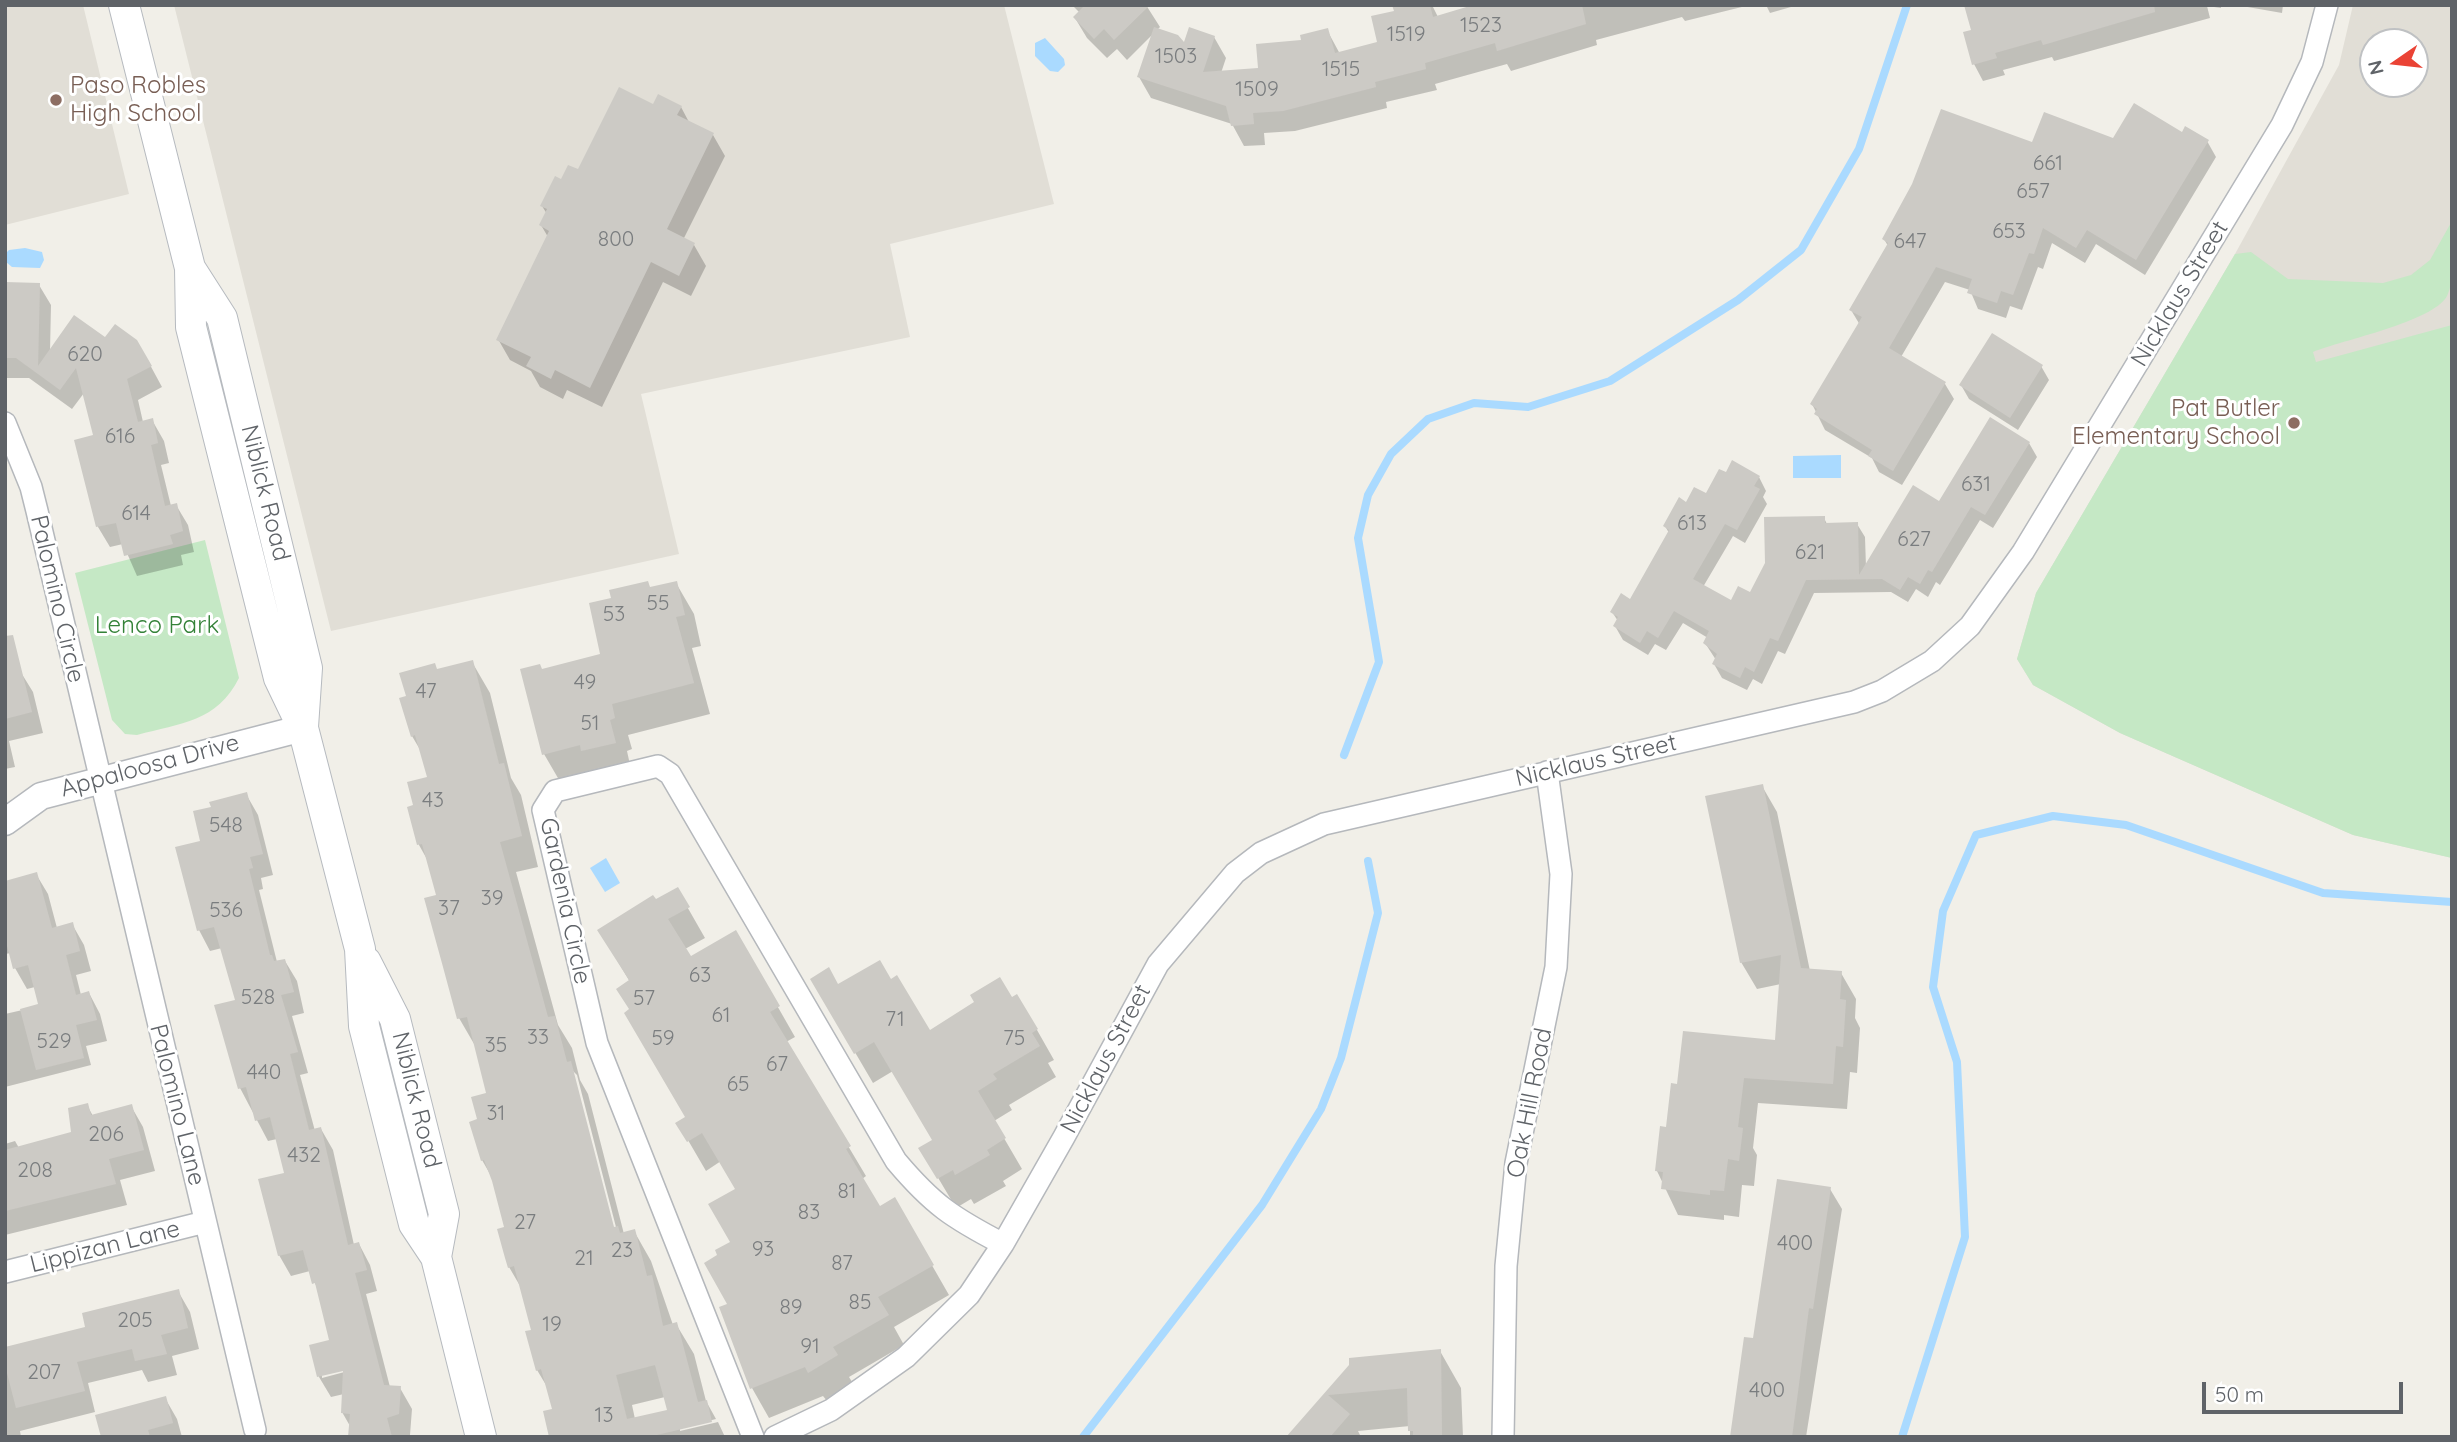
<!DOCTYPE html>
<style>
body{margin:0}
#map{position:relative;width:2457px;height:1442px;overflow:hidden;background:#f1efe8;font-family:Quicksand,sans-serif}
canvas{display:block}
.frame{position:absolute;inset:0;border:7px solid #5f6368;pointer-events:none}
.north{position:absolute;left:2359px;top:28px;width:70px;height:70px;box-sizing:border-box;background:#fff;border:2px solid #bfc1c3;border-radius:50%;rotate:256deg;font-size:19px;font-weight:700;line-height:28px;text-align:center;color:#5f6368}
.north::after{content:'';display:block;margin:auto;width:24px;height:32px;background:#ea4335;clip-path:polygon(50% 0,100% 100%,50% 72%,0 100%)}
.scale{position:absolute;left:2202px;top:1382px;width:201px;height:32px;box-sizing:border-box;border:4px solid #5f6368;border-top:0;padding-left:9px;font-size:21px;line-height:24px;white-space:nowrap;color:#5f6368;-webkit-text-stroke:5px #fff;paint-order:stroke}
</style>
<div id="map">
<canvas width="2457" height="1442"></canvas>
<div class="frame"></div>
<div class="north">N</div>
<div class="scale">50 m</div>
</div>
<script>
const ctx = document.querySelector('canvas').getContext('2d');
ctx.lineJoin = 'round';
function fill(path, color) {
  ctx.fillStyle = color;
  ctx.fill(path, 'evenodd');
}
function stroke(path, color, width, dash) {
  ctx.strokeStyle = color;
  ctx.lineWidth = width;
  ctx.lineCap = dash ? 'butt' : 'round';
  ctx.setLineDash(dash || []);
  ctx.stroke(path);
}
function drawText(font, color, halo, rows, align = 'center') {
  ctx.font = font + ' Quicksand,sans-serif';
  ctx.lineWidth = 6;
  ctx.setLineDash([]);
  ctx.textBaseline = 'middle';
  ctx.strokeStyle = halo;
  ctx.fillStyle = color;
  for (const [text, x, y, turn = 0] of rows) {
    ctx.save();
    ctx.translate(x, y);
    ctx.rotate((+turn || 0) * Math.PI / 180);
    ctx.textAlign = isNaN(turn) ? turn : align;
    if (halo) ctx.strokeText(text, 0, 0);
    ctx.fillText(text, 0, 0);
    ctx.restore();
  }
}
fill(new Path2D(`
 M 5,5 L 83,5 L 129,194 L 5,225 Z
 M 174,5 L 1004,5 L 1054,204 L 890,244 L 910,337 L 641,394 L 679,554 L 331,631 Z
 M 2353,5 L 2452,5 L 2452,858 L 2353,835 L 2120,733 L 2033,685 L 2017,659 L 2036,593 L 2235,254 L 2339,65 ZM 2373,42 L 2415,42 L 2415,84 L 2373,84 Z`), '#e1ded6');
fill(new Path2D(`
 M 2452,221 C 2452,244 2457,276 2447,296 C 2433,322 2342,340 2313,352 L 2316,362 L 2452,325 L 2452,858 L 2353,835 L 2120,733 L 2033,685 L 2017,659 L 2036,593 L 2235,254 L 2251,252 L 2288,279 L 2383,283 L 2411,275 L 2430,260 Z
 M 205,540 L 239,678 C 217,722 181,723 137,735 L 125,734 L 112,720 L 75,573 Z`), '#c5e8c5');
fill(new Path2D(`
 M 1045,38 L 1064,59 L 1065,65 L 1058,72 L 1050,71 L 1035,56 L 1035,43 Z
 M 25,248 L 42,252 L 44,260 L 40,268 L 12,267 L 6,262 L 5,254 L 9,250 Z
 M 1841,455 L 1841,478 L 1793,478 L 1793,456 Z
 M 606,858 L 620,883 L 605,892 L 590,868 Z`), '#aadaff');
fill(new Path2D(`
 M 1072,5 L 1146,5 L 1160,27 L 1157,30 L 1185,45 L 1214,37 L 1226,58 L 1221,73 L 1260,70 L 1327,30 L 1340,54 L 1379,44 L 1396,12 L 1394,5 L 1432,5 L 1438,17 L 1478,5 L 1750,5 L 1685,21 L 1682,17 L 1596,40 L 1597,45 L 1511,71 L 1507,64 L 1435,84 L 1437,90 L 1386,102 L 1387,108 L 1295,131 L 1264,133 L 1265,145 L 1244,146 L 1232,124 L 1151,98 L 1139,77 L 1154,33 L 1127,60 L 1117,49 L 1107,58 L 1087,38 L 1075,18 L 1080,13 Z
 M 1766,5 L 1798,5 L 1770,13 Z
 M 1966,5 L 2221,5 L 2221,8 L 2207,6 L 2210,18 L 2054,61 L 2052,57 L 2003,70 L 2005,75 L 1983,81 L 1974,64 L 1973,31 Z
 M 2236,5 L 2283,5 L 2282,13 Z
 M 654,106 L 681,107 L 690,124 L 713,135 L 725,156 L 683,240 L 694,245 L 706,266 L 691,296 L 663,282 L 602,407 L 567,390 L 563,399 L 540,387 L 531,371 L 510,360 L 498,339 L 548,237 L 541,225 L 547,214 L 542,206 L 561,181 L 579,172 Z
 M 2183,134 L 2207,141 L 2216,157 L 2145,275 L 2096,244 L 2085,263 L 2052,243 L 2043,269 L 2038,267 L 2022,310 L 2010,306 L 2006,318 L 1978,309 L 1970,290 L 1945,282 L 1901,357 L 1945,384 L 1954,399 L 1902,485 L 1879,472 L 1872,458 L 1825,430 L 1812,404 L 1860,325 L 1851,310 L 1888,246 L 1884,239 L 2033,144 Z
 M 5,284 L 39,285 L 51,305 L 50,352 L 106,340 L 149,363 L 162,387 L 138,400 L 143,422 L 152,420 L 164,441 L 169,463 L 161,465 L 171,506 L 176,505 L 188,525 L 194,552 L 181,555 L 183,565 L 137,576 L 123,544 L 110,547 L 98,527 L 77,441 L 95,437 L 84,393 L 72,409 L 29,378 L 5,378 Z
 M 2041,366 L 2049,380 L 2018,430 L 1969,399 L 1961,385 Z
 M 2029,443 L 2037,457 L 1993,528 L 1980,520 L 1940,585 L 1936,582 L 1928,597 L 1916,589 L 1908,602 L 1891,592 L 1814,593 L 1785,654 L 1778,651 L 1762,684 L 1753,679 L 1747,690 L 1722,678 L 1714,664 L 1716,660 L 1705,643 L 1708,638 L 1683,623 L 1666,650 L 1655,644 L 1648,655 L 1623,640 L 1615,626 L 1618,621 L 1612,612 L 1630,601 L 1669,533 L 1665,526 L 1687,504 L 1706,496 L 1726,475 L 1759,477 L 1766,491 L 1763,497 L 1767,504 L 1745,543 L 1733,536 L 1703,587 L 1732,603 L 1751,595 L 1824,518 L 1827,524 L 1857,524 L 1865,537 L 1866,567 L 1939,503 Z
 M 676,583 L 694,614 L 701,646 L 692,648 L 710,714 L 628,735 L 632,749 L 627,751 L 632,774 L 562,785 L 544,754 L 542,671 L 602,656 L 650,589 Z
 M 5,633 L 12,658 L 33,692 L 43,733 L 9,741 L 15,767 L 5,769 Z
 M 472,662 L 490,693 L 511,778 L 521,795 L 538,867 L 516,872 L 558,1025 L 572,1048 L 580,1080 L 588,1094 L 624,1234 L 634,1231 L 651,1261 L 673,1325 L 676,1324 L 694,1354 L 706,1401 L 716,1419 L 680,1428 L 680,1431 L 718,1422 L 725,1437 L 551,1437 L 554,1410 L 549,1390 L 537,1370 L 533,1331 L 523,1291 L 509,1267 L 507,1228 L 494,1181 L 482,1160 L 479,1120 L 488,1094 L 477,1049 L 459,1018 L 438,896 L 428,861 L 419,845 L 415,806 L 429,778 L 422,753 L 412,736 L 408,697 L 438,671 ZM 572,1070 L 577,1075 L 618,1235 L 614,1236 ZM 665,1397 L 669,1411 L 635,1419 L 632,1405 Z
 M 1762,786 L 1777,812 L 1810,971 L 1841,973 L 1856,999 L 1855,1018 L 1860,1028 L 1857,1073 L 1850,1072 L 1847,1109 L 1758,1103 L 1753,1148 L 1757,1155 L 1754,1186 L 1742,1185 L 1739,1217 L 1724,1215 L 1724,1220 L 1678,1215 L 1657,1171 L 1678,1086 L 1777,1042 L 1781,984 L 1757,989 L 1741,962 Z
 M 246,794 L 258,815 L 273,875 L 261,878 L 263,889 L 259,890 L 277,962 L 285,961 L 297,981 L 304,1013 L 292,1016 L 308,1073 L 300,1075 L 315,1131 L 321,1129 L 333,1150 L 354,1245 L 359,1244 L 370,1265 L 377,1291 L 366,1294 L 390,1387 L 400,1388 L 412,1409 L 410,1435 L 404,1437 L 350,1437 L 350,1426 L 342,1412 L 344,1394 L 331,1397 L 319,1377 L 311,1347 L 332,1342 L 320,1295 L 310,1271 L 291,1276 L 279,1255 L 286,1174 L 277,1139 L 268,1141 L 240,1088 L 237,1001 L 222,948 L 210,951 L 199,930 L 202,842 L 213,808 ZM 351,1367 L 352,1370 L 322,1378 L 322,1374 Z
 M 36,874 L 48,894 L 57,928 L 72,924 L 84,945 L 91,971 L 76,975 L 81,995 L 89,993 L 100,1014 L 107,1041 L 86,1046 L 91,1065 L 5,1087 L 5,1014 L 40,1006 L 35,987 L 27,989 L 15,968 L 11,953 L 5,954 L 5,889 Z
 M 677,889 L 705,938 L 685,949 L 690,959 L 735,932 L 795,1037 L 786,1042 L 866,1176 L 862,1179 L 880,1208 L 894,1199 L 949,1295 L 894,1327 L 904,1345 L 849,1377 L 854,1385 L 827,1401 L 823,1396 L 769,1418 L 752,1388 L 720,1256 L 732,1242 L 737,1190 L 721,1161 L 706,1171 L 678,1123 L 687,1118 L 631,1010 L 630,982 L 599,930 Z
 M 812,979 L 838,986 L 890,981 L 929,1032 L 1011,1000 L 1037,1030 L 1054,1060 L 1048,1063 L 1056,1077 L 1009,1105 L 1012,1110 L 994,1121 L 1022,1169 L 1003,1181 L 1006,1186 L 974,1204 L 971,1199 L 956,1208 L 921,1149 L 934,1141 L 893,1071 L 873,1083 Z
 M 87,1105 L 93,1116 L 131,1106 L 143,1127 L 155,1171 L 120,1180 L 127,1205 L 5,1235 L 5,1144 L 15,1141 L 19,1148 L 73,1134 Z
 M 1830,1189 L 1842,1209 L 1806,1437 L 1732,1437 L 1754,1340 Z
 M 178,1291 L 190,1312 L 199,1349 L 172,1356 L 177,1375 L 148,1382 L 142,1370 L 88,1383 L 95,1412 L 20,1431 L 21,1437 L 5,1437 L 5,1349 L 87,1328 Z
 M 1440,1351 L 1461,1388 L 1463,1437 L 1410,1437 L 1410,1426 L 1358,1431 L 1361,1437 L 1289,1437 L 1351,1365 Z
 M 165,1398 L 177,1419 L 182,1437 L 103,1437 Z`), '#0003');
stroke(new Path2D(`
 M 1344,755 L 1379,662 L 1358,538 L 1368,495 L 1391,454 L 1428,419 L 1474,403 L 1528,407 L 1610,381 L 1738,300 L 1801,250 L 1859,149 L 1907,5
 M 1083,1437 L 1262,1205 L 1321,1109 L 1341,1058 L 1378,913 L 1368,861
 M 1902,1437 L 1965,1237 L 1957,1062 L 1933,987 L 1943,911 L 1976,835 L 2053,816 L 2126,825 L 2323,893 L 2452,902`), '#aadaff', 8);
fill(new Path2D(`
 M 1085,5 L 1150,5 L 1114,40 L 1104,29 L 1094,39 L 1073,17 Z
 M 1392,5 L 1430,5 L 1433,17 L 1473,5 L 1582,5 L 1586,24 L 1497,51 L 1495,43 L 1425,63 L 1426,69 L 1375,82 L 1376,87 L 1283,111 L 1253,113 L 1254,124 L 1231,126 L 1226,106 L 1137,77 L 1154,27 L 1178,35 L 1184,42 L 1189,27 L 1215,36 L 1203,72 L 1258,68 L 1256,44 L 1301,40 L 1300,35 L 1328,28 L 1335,53 L 1377,42 L 1371,16 L 1394,11 Z
 M 1964,5 L 2154,5 L 2155,12 L 2043,45 L 2041,40 L 1995,53 L 1997,58 L 1972,65 L 1963,32 L 1971,30 Z
 M 619,87 L 653,104 L 658,94 L 682,106 L 677,115 L 714,133 L 667,229 L 695,243 L 679,276 L 651,262 L 590,388 L 555,370 L 551,379 L 526,366 L 531,357 L 496,340 L 549,231 L 539,225 L 547,209 L 540,206 L 555,176 L 561,179 L 568,165 L 578,169 Z
 M 2134,103 L 2182,132 L 2185,126 L 2209,140 L 2136,260 L 2087,230 L 2076,248 L 2043,228 L 2034,254 L 2029,253 L 2013,295 L 2001,291 L 1997,303 L 1967,293 L 1972,279 L 1936,267 L 1889,348 L 1946,382 L 1893,471 L 1868,456 L 1872,450 L 1814,414 L 1817,409 L 1810,404 L 1862,317 L 1849,310 L 1888,243 L 1882,239 L 1912,184 L 1941,109 L 2032,142 L 2044,112 L 2113,138 Z
 M 5,282 L 40,283 L 38,366 L 74,315 L 105,337 L 115,324 L 137,340 L 152,366 L 127,379 L 138,422 L 153,418 L 158,443 L 151,445 L 165,506 L 177,503 L 183,531 L 170,535 L 173,544 L 124,556 L 116,523 L 96,527 L 74,440 L 93,435 L 76,368 L 60,390 L 16,358 L 5,358 Z
 M 1992,333 L 2043,365 L 2010,418 L 1959,385 Z
 M 1990,417 L 2030,442 L 1985,515 L 1971,507 L 1932,572 L 1928,570 L 1920,584 L 1908,577 L 1900,590 L 1882,579 L 1806,580 L 1778,641 L 1770,638 L 1754,672 L 1745,667 L 1740,678 L 1712,664 L 1717,654 L 1703,643 L 1709,631 L 1674,611 L 1658,638 L 1647,631 L 1640,643 L 1613,626 L 1618,617 L 1610,612 L 1621,593 L 1630,599 L 1669,530 L 1663,526 L 1679,497 L 1686,502 L 1694,487 L 1706,493 L 1719,469 L 1726,472 L 1732,460 L 1760,476 L 1754,486 L 1760,489 L 1737,530 L 1725,524 L 1693,579 L 1731,600 L 1738,586 L 1750,592 L 1765,563 L 1764,517 L 1825,516 L 1825,523 L 1858,522 L 1859,575 L 1913,485 L 1939,501 Z
 M 648,581 L 650,587 L 677,581 L 685,615 L 676,617 L 694,683 L 612,704 L 615,718 L 610,720 L 616,743 L 581,751 L 580,745 L 542,755 L 520,669 L 540,664 L 542,669 L 600,654 L 589,603 L 611,598 L 609,590 Z
 M 13,635 L 32,712 L 5,719 L 5,636 Z
 M 473,660 L 499,764 L 504,763 L 522,836 L 500,842 L 548,1017 L 555,1016 L 567,1062 L 571,1061 L 614,1227 L 618,1226 L 620,1233 L 635,1229 L 647,1276 L 652,1275 L 663,1326 L 677,1322 L 698,1402 L 707,1400 L 712,1422 L 648,1437 L 549,1437 L 543,1411 L 552,1409 L 541,1369 L 536,1371 L 525,1331 L 531,1330 L 514,1266 L 508,1268 L 505,1258 L 497,1229 L 504,1227 L 492,1181 L 484,1160 L 481,1161 L 469,1122 L 477,1119 L 471,1097 L 486,1093 L 467,1017 L 457,1019 L 443,967 L 424,898 L 436,895 L 422,844 L 417,845 L 407,807 L 413,805 L 407,782 L 427,777 L 415,735 L 411,737 L 399,698 L 406,696 L 399,673 L 435,663 L 437,669 ZM 655,1365 L 667,1410 L 627,1419 L 616,1375 Z
 M 1763,784 L 1801,968 L 1842,971 L 1840,999 L 1846,1000 L 1843,1047 L 1836,1046 L 1833,1084 L 1744,1078 L 1738,1127 L 1743,1128 L 1739,1161 L 1728,1159 L 1724,1191 L 1710,1190 L 1710,1195 L 1661,1189 L 1663,1172 L 1655,1171 L 1660,1126 L 1666,1127 L 1671,1083 L 1677,1084 L 1683,1031 L 1775,1040 L 1781,955 L 1740,963 L 1705,796 Z
 M 247,792 L 263,854 L 250,857 L 253,868 L 249,869 L 270,955 L 272,955 L 274,961 L 285,959 L 294,992 L 281,995 L 298,1052 L 290,1054 L 309,1130 L 321,1127 L 348,1245 L 359,1242 L 367,1270 L 355,1273 L 384,1385 L 401,1386 L 399,1414 L 387,1418 L 392,1437 L 348,1437 L 350,1414 L 341,1413 L 343,1371 L 317,1377 L 309,1345 L 329,1340 L 315,1283 L 312,1284 L 303,1250 L 278,1256 L 258,1179 L 284,1173 L 270,1117 L 255,1121 L 246,1087 L 238,1089 L 214,1005 L 235,1000 L 214,927 L 197,931 L 175,847 L 200,841 L 193,811 L 211,807 L 209,802 Z
 M 37,872 L 52,928 L 73,922 L 80,951 L 66,955 L 76,995 L 89,991 L 97,1020 L 76,1025 L 84,1058 L 36,1070 L 20,1009 L 38,1004 L 28,965 L 13,969 L 5,938 L 5,881 Z
 M 678,887 L 690,907 L 668,919 L 691,956 L 736,930 L 780,1006 L 770,1012 L 851,1146 L 846,1149 L 880,1206 L 895,1197 L 934,1265 L 878,1297 L 889,1315 L 833,1347 L 838,1355 L 808,1373 L 805,1367 L 750,1389 L 719,1307 L 727,1304 L 704,1263 L 717,1255 L 715,1250 L 730,1242 L 708,1204 L 735,1189 L 702,1133 L 687,1142 L 675,1123 L 685,1117 L 624,1013 L 629,1009 L 616,989 L 629,980 L 597,930 L 653,895 L 656,899 Z
 M 880,960 L 891,979 L 897,975 L 930,1030 L 974,1002 L 970,995 L 1000,977 L 1012,997 L 1017,994 L 1038,1029 L 1032,1033 L 1040,1046 L 993,1074 L 997,1079 L 978,1091 L 1006,1138 L 987,1150 L 990,1155 L 955,1175 L 953,1170 L 937,1179 L 918,1148 L 932,1140 L 874,1042 L 854,1054 L 810,979 L 829,967 L 838,984 Z
 M 88,1103 L 91,1115 L 132,1104 L 144,1150 L 109,1159 L 116,1184 L 5,1211 L 5,1150 L 71,1132 L 68,1108 Z
 M 1777,1179 L 1831,1187 L 1813,1309 L 1809,1308 L 1792,1437 L 1730,1437 L 1744,1337 L 1753,1338 Z
 M 179,1289 L 188,1328 L 161,1335 L 167,1354 L 135,1361 L 132,1349 L 77,1362 L 85,1391 L 16,1408 L 5,1365 L 5,1347 L 85,1327 L 82,1313 Z
 M 1441,1349 L 1442,1437 L 1413,1437 L 1413,1431 L 1408,1431 L 1407,1388 L 1328,1395 L 1350,1414 L 1330,1437 L 1286,1437 L 1349,1365 L 1349,1358 Z
 M 166,1396 L 173,1423 L 148,1430 L 150,1437 L 101,1437 L 95,1415 Z`), '#cccac5');
const minor = new Path2D(`
 M 5,423 L 31,487 L 37,511 L 255,1430
 M 5,1272 L 205,1222
 M 753,1437 L 597,1043 L 543,810 L 555,791 L 658,766 L 670,774 L 896,1161 C 933,1205 953,1218 1003,1244
 M 775,1437 L 831,1410 L 906,1357 L 969,1295 L 1003,1244 L 1064,1137 L 1158,964 L 1235,873 L 1261,853 L 1324,824 L 1854,702 L 1882,691 L 1932,661 L 1970,626 L 2023,552 L 2282,125 L 2312,62 L 2327,5
 M 1503,1437 L 1506,1266 L 1516,1163 L 1556,967 L 1561,874 L 1547,772`);
const tertiary = new Path2D(`
 M 5,822 L 41,796 L 303,728`);
const secondary = new Path2D(`
 M 124,5 L 190,268 L 191,327 L 279,678 L 303,728 L 360,949 L 364,1026 L 414,1224 L 436,1257 L 481,1437
 M 190,268 L 222,318 L 307,668 L 303,727
 M 366,962 L 395,1019 L 444,1214 L 436,1257`);
stroke(minor, '#b5b8bc', 24);
stroke(tertiary, '#b5b8bc', 29);
stroke(secondary, '#b6babf', 32);
stroke(minor, '#fff', 21);
stroke(tertiary, '#fff', 26);
stroke(secondary, '#fff', 30);
for (const [x, y, r, color] of [
 [56,100,7,"#8d6e63"],
 [2294,423,7,"#8d6e63"]
]) {
  const dot = new Path2D();
  dot.arc(x, y, r, 0, 2 * Math.PI);
  ctx.fillStyle = color;
  ctx.fill(dot);
  stroke(dot, '#fff', 2.5);
}
drawText('21px', '#7a7d7f', null, [
 ["1523",1481,26],
 ["1519",1406,35],
 ["1503",1176,57],
 ["1515",1341,70],
 ["1509",1257,90],
 ["661",2048,164],
 ["657",2033,192],
 ["653",2009,232],
 ["800",616,240],
 ["647",1910,242],
 ["620",85,355],
 ["616",120,437],
 ["631",1976,485],
 ["614",136,514],
 ["613",1692,524],
 ["627",1914,540],
 ["621",1810,553],
 ["55",658,604],
 ["53",614,615],
 ["49",585,683],
 ["47",426,692],
 ["51",590,724],
 ["43",433,801],
 ["548",226,826],
 ["39",492,899],
 ["37",449,909],
 ["536",226,911],
 ["63",700,976],
 ["528",258,998],
 ["57",644,999],
 ["61",721,1016],
 ["71",895,1020],
 ["33",538,1038],
 ["59",663,1039],
 ["75",1014,1039],
 ["529",54,1042],
 ["35",496,1046],
 ["67",777,1065],
 ["440",264,1073],
 ["65",738,1085],
 ["31",496,1114],
 ["206",106,1135],
 ["432",304,1156],
 ["208",35,1171],
 ["81",847,1192],
 ["83",809,1213],
 ["27",525,1223],
 ["400",1795,1244],
 ["93",763,1250],
 ["23",622,1251],
 ["21",584,1259],
 ["87",842,1264],
 ["85",860,1303],
 ["89",791,1308],
 ["205",135,1321],
 ["19",552,1325],
 ["91",810,1347],
 ["207",44,1373],
 ["400",1767,1391],
 ["13",604,1416]
]);
drawText('24px', '#785e54', '#fff', [
 ["Paso Robles",70,86],
 ["High School",70,114],
 ["Pat Butler",2280,409,"right"],
 ["Elementary School",2280,437,"right"]
], 'left');
drawText('24px', '#5f6368', '#fff', [
 ["Nicklaus Street",2180,294,-59],
 ["Niblick Road",265,493,76],
 ["Palomino Circle",57,599,77],
 ["Nicklaus Street",1596,761,-13],
 ["Appaloosa Drive",150,766,-15],
 ["Gardenia Circle",565,901,78],
 ["Nicklaus Street",1106,1059,-62],
 ["Niblick Road",416,1100,76],
 ["Oak Hill Road",1530,1103,-79],
 ["Palomino Lane",177,1105,76],
 ["Lippizan Lane",105,1247,-14]
]);
drawText('24px', '#348238', '#fff', [
 ["Lenco Park",157,626]
]);
</script>
